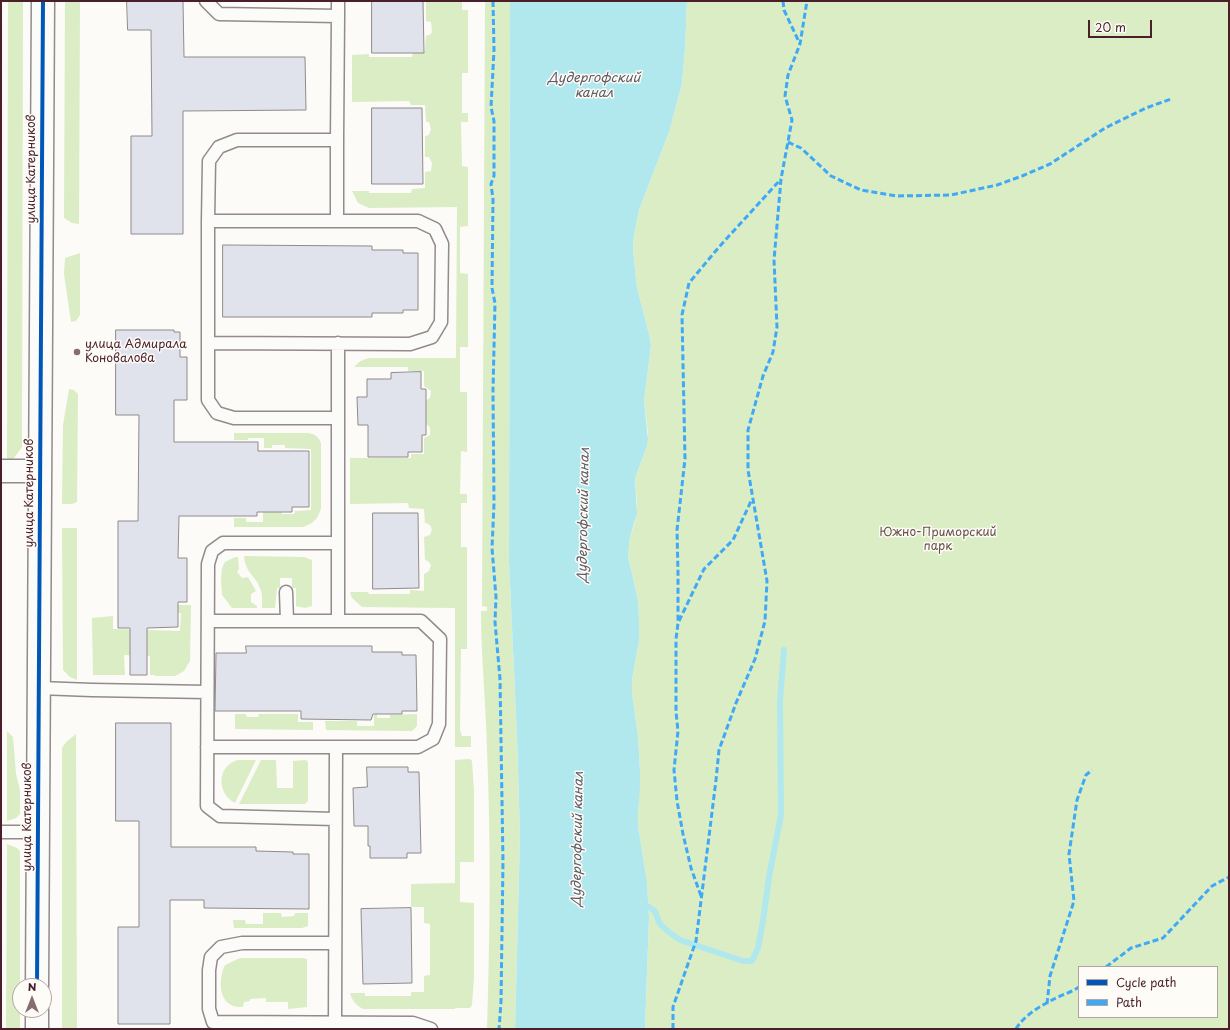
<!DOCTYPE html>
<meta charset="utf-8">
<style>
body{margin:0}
#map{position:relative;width:1230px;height:1030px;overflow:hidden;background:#fcfbf8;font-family:"Playpen Sans",sans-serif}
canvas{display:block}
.frame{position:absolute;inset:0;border:2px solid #4a1f2b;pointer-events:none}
.legend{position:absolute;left:1078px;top:966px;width:140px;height:52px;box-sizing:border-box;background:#fdfcf7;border:1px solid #b5a4a5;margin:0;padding:5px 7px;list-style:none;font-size:12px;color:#4a1f2b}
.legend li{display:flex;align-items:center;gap:8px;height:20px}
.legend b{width:20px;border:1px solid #b5a4a5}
.north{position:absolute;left:12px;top:978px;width:40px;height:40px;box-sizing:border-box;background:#fdfcf7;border:1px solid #b5a4a5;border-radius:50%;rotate:0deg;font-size:11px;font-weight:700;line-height:16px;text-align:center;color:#4a1f2b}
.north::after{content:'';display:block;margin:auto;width:14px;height:18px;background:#886c73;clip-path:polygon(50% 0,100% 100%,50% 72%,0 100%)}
.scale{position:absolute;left:1088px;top:20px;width:64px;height:18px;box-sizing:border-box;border:2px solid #4a1f2b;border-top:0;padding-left:5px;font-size:12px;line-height:14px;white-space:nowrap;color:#4a1f2b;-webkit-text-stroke:3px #fdfcf7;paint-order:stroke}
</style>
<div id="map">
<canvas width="1230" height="1030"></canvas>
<div class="frame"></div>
<ul class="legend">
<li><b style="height:5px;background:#0057b8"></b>Cycle path</li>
<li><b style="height:5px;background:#3fa9f5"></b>Path</li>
</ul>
<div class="north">N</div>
<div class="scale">20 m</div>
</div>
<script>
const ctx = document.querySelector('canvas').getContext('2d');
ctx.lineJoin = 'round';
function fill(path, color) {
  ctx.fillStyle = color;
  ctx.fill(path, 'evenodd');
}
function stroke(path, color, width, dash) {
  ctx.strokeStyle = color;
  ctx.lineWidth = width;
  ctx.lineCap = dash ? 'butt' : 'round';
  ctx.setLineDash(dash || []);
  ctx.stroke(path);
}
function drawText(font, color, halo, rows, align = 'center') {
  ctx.font = font + ' "Playpen Sans",sans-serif';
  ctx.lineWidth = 3;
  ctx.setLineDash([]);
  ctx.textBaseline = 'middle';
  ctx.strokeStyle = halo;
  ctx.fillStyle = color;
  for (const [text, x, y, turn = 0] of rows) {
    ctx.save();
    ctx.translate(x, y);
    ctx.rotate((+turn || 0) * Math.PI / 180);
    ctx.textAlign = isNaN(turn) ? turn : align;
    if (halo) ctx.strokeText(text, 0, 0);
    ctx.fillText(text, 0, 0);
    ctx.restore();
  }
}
fill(new Path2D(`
 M 8,1 L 23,1 L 22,447 L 14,458 L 7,462 Z
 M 65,1 L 80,1 L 79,224 L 72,223 L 64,218 Z
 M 426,1 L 462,1 L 462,10 L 468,10 L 468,73 L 462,73 L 462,113 L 468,113 L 468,122 L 461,122 L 462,166 L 468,167 L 468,226 L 460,227 L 460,273 L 468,274 L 468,347 L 460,347 L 460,392 L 467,392 L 467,452 L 461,451 L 460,494 L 467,494 L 467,503 L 461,503 L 461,547 L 467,547 L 467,649 L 461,649 L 460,730 L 462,736 L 471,736 L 471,747 L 455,747 L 455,608 L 362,607 L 352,598 L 350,592 L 368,592 L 369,594 L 410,594 L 410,590 L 424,591 L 424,574 L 429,571 L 431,565 L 428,561 L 425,560 L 424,537 L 430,535 C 433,529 432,524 425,523 L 424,509 L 409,508 L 408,503 L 350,504 L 350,458 L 411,458 L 411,454 L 424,454 L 424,438 L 430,435 C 431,429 430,425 424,423 L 425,401 L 430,398 L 431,391 L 424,386 L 424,371 L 408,371 L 408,367 L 354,367 C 358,362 363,359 370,358 L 456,358 L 457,207 L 369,208 L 358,203 L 352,191 L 369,191 L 369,193 L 411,193 L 412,189 L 425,188 L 425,172 L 431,171 L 432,163 L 429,157 L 425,157 L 425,136 L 429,135 L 431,129 L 429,122 L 426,122 L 425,105 L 411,105 L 409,101 L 352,102 L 352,55 L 369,54 L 369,57 L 412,57 L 413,52 L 425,52 L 426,36 L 431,34 L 432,31 L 431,22 L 426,21 Z
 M 485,1 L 510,1 L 509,562 L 517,737 L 520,835 L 515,1029 L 487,1029 C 490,936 491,843 487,750 C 486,704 481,657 481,611 L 487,611 L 487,607 L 482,606 Z
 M 687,1 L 1229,1 L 1229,1029 L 645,1029 L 649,918 L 647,882 L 638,826 L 638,814 L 640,771 L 638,736 L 632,693 L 632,680 L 639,641 L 639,619 L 638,600 L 628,556 L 630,537 L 635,522 L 637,505 L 635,478 L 647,446 L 648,433 L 644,401 L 651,346 L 649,334 L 637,288 L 633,249 L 634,235 L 639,210 L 669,132 L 682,84 L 685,49 ZM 1079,967 L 1217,967 L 1217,1017 L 1079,1017 Z
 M 80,253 L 80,315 L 76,321 L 71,322 L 64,274 L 65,258 Z
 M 69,389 L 74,390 L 78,394 L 77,502 L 72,504 L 62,504 L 63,425 Z
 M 234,433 L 308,433 C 315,434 318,436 321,443 L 321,508 C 318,519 314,523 303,527 L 234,527 L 234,518 L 246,518 L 246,522 L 263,522 L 263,511 L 282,511 L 282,514 L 294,514 L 295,511 L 311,510 L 311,449 L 285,448 L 285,445 L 272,445 L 272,448 L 264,448 L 264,438 L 248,438 L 248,440 L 234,440 Z
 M 62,528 L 77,528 L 77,680 L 70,677 L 63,670 Z
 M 244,556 L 304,557 L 312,560 L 312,606 L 305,608 L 296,606 L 296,588 L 292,588 L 292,578 L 280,578 L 280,588 L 277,588 L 275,608 L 262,608 C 262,602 263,594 260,588 C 255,575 245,572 244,556 Z
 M 235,557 L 238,557 L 239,569 L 237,572 L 242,578 L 248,577 L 256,591 L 251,594 L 251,602 L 257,606 L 257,608 L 232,608 L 222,595 L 221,580 L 222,568 L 225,562 Z
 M 176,605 L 191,605 L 190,661 L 184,671 L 179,674 L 175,676 L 155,676 L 155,675 L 150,675 L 150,656 L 124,655 L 125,675 L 93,675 L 92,618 L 113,616 L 113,629 L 180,631 L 181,613 L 176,613 Z
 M 235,714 L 246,714 L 247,717 L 258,717 L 259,714 L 298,714 L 298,722 L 313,722 L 313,730 L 235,729 Z
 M 377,714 L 377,718 L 390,718 L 390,715 L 417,714 L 417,726 L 412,731 L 408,731 L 326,730 L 325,721 L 357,721 L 357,726 L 374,726 L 374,715 Z
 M 7,731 L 13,737 L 16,774 L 20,790 L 20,814 L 16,818 L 7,821 Z
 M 76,734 L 77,1029 L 62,1029 L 62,748 L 66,742 Z
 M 470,759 L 472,761 L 474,791 L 474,862 L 460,862 L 460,902 L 474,903 L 474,977 L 472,1005 L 470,1008 L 455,1008 L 455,1009 L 363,1009 C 356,1005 352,1001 350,993 L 365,993 L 365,996 L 411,996 L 411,992 L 424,992 L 424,976 L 430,975 L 430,924 L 424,923 L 424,907 L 411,907 L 411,884 L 455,883 L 455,760 Z
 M 238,760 L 256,760 L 235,803 C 217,794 216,766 238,760 Z
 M 261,760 L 276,760 L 277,788 L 293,788 L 293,761 L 306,760 L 308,762 L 308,801 L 305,804 L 239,804 Z
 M 7,844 L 17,848 L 20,851 L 20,1029 L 6,1029 Z
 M 263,913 L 281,913 L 282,917 L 294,916 L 295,913 L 308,913 L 308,926 L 302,928 L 234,928 L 233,920 L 245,920 L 246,924 L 263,924 Z
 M 240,958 L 302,958 L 307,959 L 307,1007 L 288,1009 L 288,1002 L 266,1002 L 266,998 L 250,999 L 250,1001 L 244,1002 L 243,1007 C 219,1009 217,982 225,965 Z`), '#daedc5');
fill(new Path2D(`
 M 510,1 L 687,1 L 685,49 L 682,84 L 669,132 L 639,210 L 634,235 L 633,249 L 637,288 L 649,334 L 651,346 L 644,401 L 648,439 L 647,446 L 635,478 L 637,513 L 630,537 L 628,556 L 638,600 L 639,619 L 639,641 L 632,680 L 632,693 L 638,736 L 640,771 L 640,786 L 638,814 L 638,826 L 647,882 L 649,918 L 645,1029 L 515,1029 L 520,835 L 517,737 L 509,562 Z`), '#b0e8ee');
stroke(new Path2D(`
 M 649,907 C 661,914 654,918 661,925 C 665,929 675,937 680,940 L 743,961 L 752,961 L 758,948 L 763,921 L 769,877 L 781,815 L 780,701 L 784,650`), '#b0e8ee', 6);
const building = new Path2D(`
 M 127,1 L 183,1 L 184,57 L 305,57 L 306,110 L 183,111 L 183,234 L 131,234 L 131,136 L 152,136 L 151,30 L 128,30 Z
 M 372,1 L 423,1 L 424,53 L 372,53 Z
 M 372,108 L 422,108 L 423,184 L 372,184 Z
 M 223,245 L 372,246 L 372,250 L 403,250 L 403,253 L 418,253 L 418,310 L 403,310 L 403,313 L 372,313 L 372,317 L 223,317 Z
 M 116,330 L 174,330 L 174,332 L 180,332 L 180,357 L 187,357 L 187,400 L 174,400 L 174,442 L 258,442 L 258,451 L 309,451 L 309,507 L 292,507 L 292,512 L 257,512 L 257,516 L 179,516 L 178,558 L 187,558 L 187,602 L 178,602 L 178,627 L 147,628 L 147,675 L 130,675 L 130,628 L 118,628 L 118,521 L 138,521 L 139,415 L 116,415 Z
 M 421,372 L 421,389 L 426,389 L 426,435 L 422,435 L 422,452 L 408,452 L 408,457 L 368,457 L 368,425 L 358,425 L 357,397 L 367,397 L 367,379 L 391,379 L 391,373 Z
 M 373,513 L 418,513 L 419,588 L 373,589 Z
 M 246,646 L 372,646 L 372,652 L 402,652 L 402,655 L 416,655 L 417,711 L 402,711 L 402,714 L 373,714 L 371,720 L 301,719 L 301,711 L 215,711 L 216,653 L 246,653 Z
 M 116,723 L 171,723 L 171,847 L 256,847 L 256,851 L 293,852 L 293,854 L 309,854 L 309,909 L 204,908 L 204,900 L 170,900 L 170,1024 L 118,1024 L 118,927 L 139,927 L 139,821 L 116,821 Z
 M 367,767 L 408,767 L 408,772 L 419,772 L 421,853 L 407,853 L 407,858 L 370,858 L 370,846 L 368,846 L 368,826 L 354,826 L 353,788 L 367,787 Z
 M 411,908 L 412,983 L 363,984 L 361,909 Z`);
fill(building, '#e0e3eb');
stroke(building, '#928a8b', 1);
const lane = new Path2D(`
 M 206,1 L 219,14 L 338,16 L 337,140 L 237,140 L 219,147 L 209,161 L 208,221 L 418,221 L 435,229 L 442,244 L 441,322 L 432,337 L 410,344 L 208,343
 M 338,16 L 338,1
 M 337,140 L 337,221
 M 208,221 L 208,400 L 217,413 L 234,418 L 338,418
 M 286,592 L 287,621
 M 338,621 L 338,543
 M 39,688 L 92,690 L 207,692
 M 207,747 L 418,747 L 433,739 L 439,724 L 440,639 L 421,621 L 208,621
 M 335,819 L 220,816 L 207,806 L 208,564 L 212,551 L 223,543 L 338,543 L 338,343
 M 1,832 L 38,832
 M 335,943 L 242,943 L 221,947 L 211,957 L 209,970 L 209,1009 L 213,1022 L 413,1023 L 431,1029
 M 335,1022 L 336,747`);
const street = new Path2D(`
 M 1,471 L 40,471
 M 37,986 L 43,1
 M 37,1029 L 37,1010`);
stroke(lane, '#928a8b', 15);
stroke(street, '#928a8b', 25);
stroke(lane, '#fbfbf9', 12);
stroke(street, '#fbfbf9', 22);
stroke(new Path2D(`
 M 493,1 L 494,50 L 491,107 L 494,121 L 494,176 L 491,184 L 493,199 L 492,288 L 495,303 L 493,391 L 494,504 L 492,548 L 496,597 L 495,622 L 500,679 L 503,862 L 501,1002 L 499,1029
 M 783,1 L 784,10 L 800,44
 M 788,142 L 801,148 L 831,176 L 861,190 L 897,196 L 951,195 L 997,185 L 1022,176 L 1050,164 L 1105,128 L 1146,108 L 1171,99
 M 679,621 L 704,569 L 733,540 L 752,499
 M 701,896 L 691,868 L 683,834 L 677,801 L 674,770 L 678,731 L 676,712 L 676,639 L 678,623 L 678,573 L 677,530 L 685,459 L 682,315 L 689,283 L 719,247 L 781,179
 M 1106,967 L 1131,948 L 1163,938 L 1212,886 L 1229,877
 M 1047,1004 L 1050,976 L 1074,901 L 1069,854 L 1077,800 L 1086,775 L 1092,770
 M 673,1029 L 673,1007 L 696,941 L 716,780 L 719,750 L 736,703 L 755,659 L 765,621 L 767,581 L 748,470 L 748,430 L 763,376 L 773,352 L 777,327 L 774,260 L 781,179 L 792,120 L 785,96 L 788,75 L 800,44 L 807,1
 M 1016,1029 C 1024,1015 1042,1005 1056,998 C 1064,994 1072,992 1079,987`), '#3fa9f5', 3, [6, 3]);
stroke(new Path2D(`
 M 37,986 L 43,1`), '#0057b8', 4);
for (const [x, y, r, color] of [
 [77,352,4,"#886c73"]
]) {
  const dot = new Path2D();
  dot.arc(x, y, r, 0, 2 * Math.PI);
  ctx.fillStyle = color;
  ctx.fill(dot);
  stroke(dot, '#fdfcf7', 1.5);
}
drawText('12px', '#4a1f2b', '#fdfcf7', [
 ["улица Катерников",32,169,-90],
 ["улица Катерников",30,493,-90],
 ["улица Катерников",28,817,-90]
]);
drawText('12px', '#4a1f2b', '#fdfcf7', [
 ["улица Адмирала",85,345],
 ["Коновалова",85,359]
], 'left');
drawText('12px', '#675047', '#fdfcf7', [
 ["Южно-Приморский",938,533],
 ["парк",938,547]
]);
drawText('italic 13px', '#5f5964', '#fdfcf7', [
 ["Дудергофский",594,78],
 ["канал",594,93],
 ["Дудергофский канал",584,515,-89],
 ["Дудергофский канал",578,839,-89]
]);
</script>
